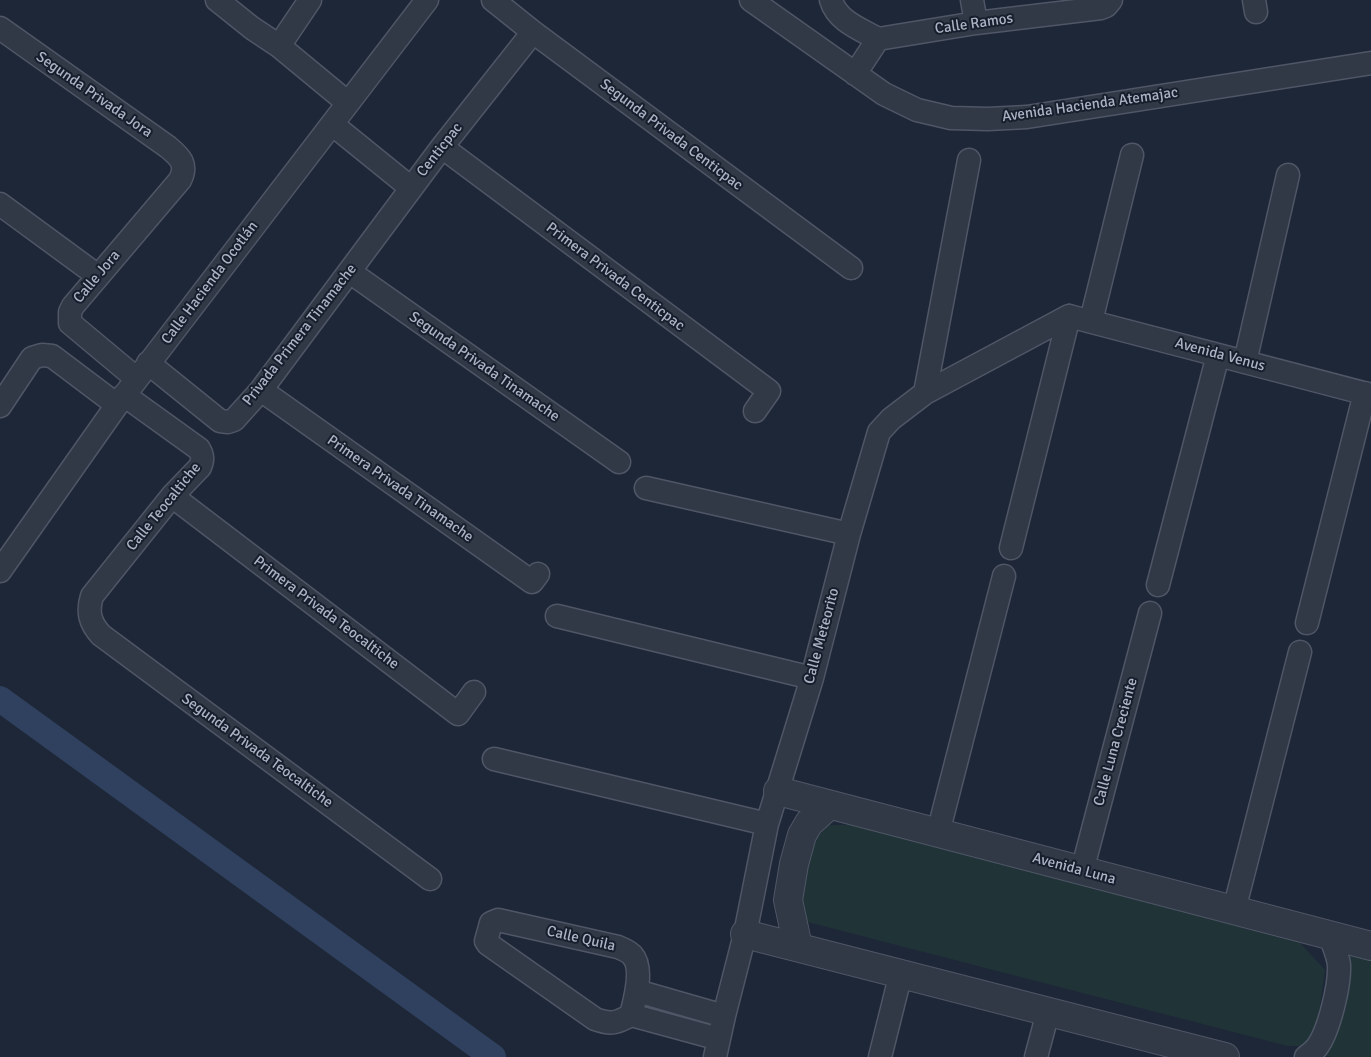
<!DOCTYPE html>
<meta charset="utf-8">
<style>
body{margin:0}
canvas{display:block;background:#1e2737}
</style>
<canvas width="1371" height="1057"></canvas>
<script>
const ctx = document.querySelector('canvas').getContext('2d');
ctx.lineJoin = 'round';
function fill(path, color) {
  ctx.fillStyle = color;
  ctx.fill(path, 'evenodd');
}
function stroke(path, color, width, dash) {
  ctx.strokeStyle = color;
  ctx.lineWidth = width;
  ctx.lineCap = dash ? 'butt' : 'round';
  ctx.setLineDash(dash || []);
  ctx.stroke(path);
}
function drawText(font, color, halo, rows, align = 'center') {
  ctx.font = font + ' Signika,sans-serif';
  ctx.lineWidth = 4;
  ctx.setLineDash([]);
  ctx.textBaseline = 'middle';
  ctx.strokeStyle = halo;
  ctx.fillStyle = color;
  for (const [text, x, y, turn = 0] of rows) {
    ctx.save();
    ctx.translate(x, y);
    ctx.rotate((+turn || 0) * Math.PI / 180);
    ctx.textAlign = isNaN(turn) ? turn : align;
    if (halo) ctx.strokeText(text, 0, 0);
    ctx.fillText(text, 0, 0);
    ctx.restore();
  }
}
fill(new Path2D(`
 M 829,825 L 853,825 L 1300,943 L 1325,970 L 1317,1026 L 1306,1046 L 1288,1046 L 804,921 L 797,896 L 808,846 Z
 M 1350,956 L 1371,961 L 1371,1057 L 1332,1057 L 1324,1055 Z`), '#203438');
stroke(new Path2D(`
 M 0,699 L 493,1057`), '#30415f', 26);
const minor = new Path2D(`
 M 217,0 L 252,28 L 279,46 L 348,103
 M 493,0 L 533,32 L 851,268
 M 751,0 L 884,94 L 917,110 L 951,118 L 988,119 L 1027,117 L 1371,63
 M 831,0 C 837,21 860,29 878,39
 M 972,0 L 976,23
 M 1254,0 L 1256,12
 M 0,28 L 168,147 C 180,157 188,164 180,180 L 73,306 L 70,312 L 70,323 L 137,379
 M 279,46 L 310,0
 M 855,74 L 878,39 L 976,23 L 1101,8 L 1106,6 L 1111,0
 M 332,124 L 411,188
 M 442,147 L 769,391 L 755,411
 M 0,204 L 98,276
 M 350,272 L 619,462
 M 1069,316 L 1371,395
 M 1091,321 L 1132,155
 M 1245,362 L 1288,175
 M 148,363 L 220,421 L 228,422 L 234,420 L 261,390 L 442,147 L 533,32
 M 261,390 L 532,582 L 538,574
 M 925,393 L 969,160
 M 124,395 L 199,449 C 203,456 203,460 200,467 L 172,496 L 92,596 C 87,612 90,623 101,635 L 430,879
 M 0,406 L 32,358 L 42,355 L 52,356 L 117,405
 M 646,488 L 849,534
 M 172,496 L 458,714 L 474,692
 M 1011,548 L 1069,316
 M 0,571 L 117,405 L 427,0
 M 1158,585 L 1218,355
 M 557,616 L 812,678
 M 1307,623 L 1365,393
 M 494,759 L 767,824
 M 938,833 L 1004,576
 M 1082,871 L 1150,613
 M 1234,910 L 1300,652
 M 498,920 L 618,947 C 623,949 628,951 632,955 C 644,968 635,1000 631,1015 C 617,1023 611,1025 595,1019 L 488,944 L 486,941 L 491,923 Z
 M 637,991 L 724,1016
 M 631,1015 L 719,1039
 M 715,1057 L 724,1016 L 745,934 L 767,824 L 812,678 L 849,534 L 879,432 L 891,419 L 925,393 L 1069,316
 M 880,1057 L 901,973
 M 1036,1057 L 1048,1012
 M 1306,1057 C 1310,1054 1314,1051 1317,1047 C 1329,1031 1340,985 1339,965 C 1338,955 1333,945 1330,935`);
const tertiary = new Path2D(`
 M 778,791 L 1371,946
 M 745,934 L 1225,1057
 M 798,947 L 788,900 L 794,864 L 802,835 L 809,823 L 829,805`);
stroke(minor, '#4f5666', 25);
stroke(tertiary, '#4f5666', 30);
stroke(minor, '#313947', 22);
stroke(tertiary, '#313947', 28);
drawText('15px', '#abb3c5', '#171e2c', [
 ["Calle Ramos",974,24,-8],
 ["Segunda Privada Jora",94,95,35],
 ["Avenida Hacienda Atemajac",1090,105,-8],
 ["Segunda Privada Centicpac",671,135,37],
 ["Centicpac",440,150,-52],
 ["Calle Jora",97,277,-50],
 ["Primera Privada Centicpac",615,277,37],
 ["Calle Hacienda Ocotlán",210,283,-53],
 ["Privada Primera Tinamache",300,335,-52],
 ["Avenida Venus",1220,355,15],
 ["Segunda Privada Tinamache",484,367,35],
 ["Primera Privada Tinamache",400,489,35],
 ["Calle Teocaltiche",164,507,-51],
 ["Primera Privada Teocaltiche",326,613,37],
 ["Calle Meteorito",822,636,-75],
 ["Calle Luna Creciente",1116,742,-75],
 ["Segunda Privada Teocaltiche",257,751,36],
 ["Avenida Luna",1074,869,15],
 ["Calle Quila",581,939,13]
]);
</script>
